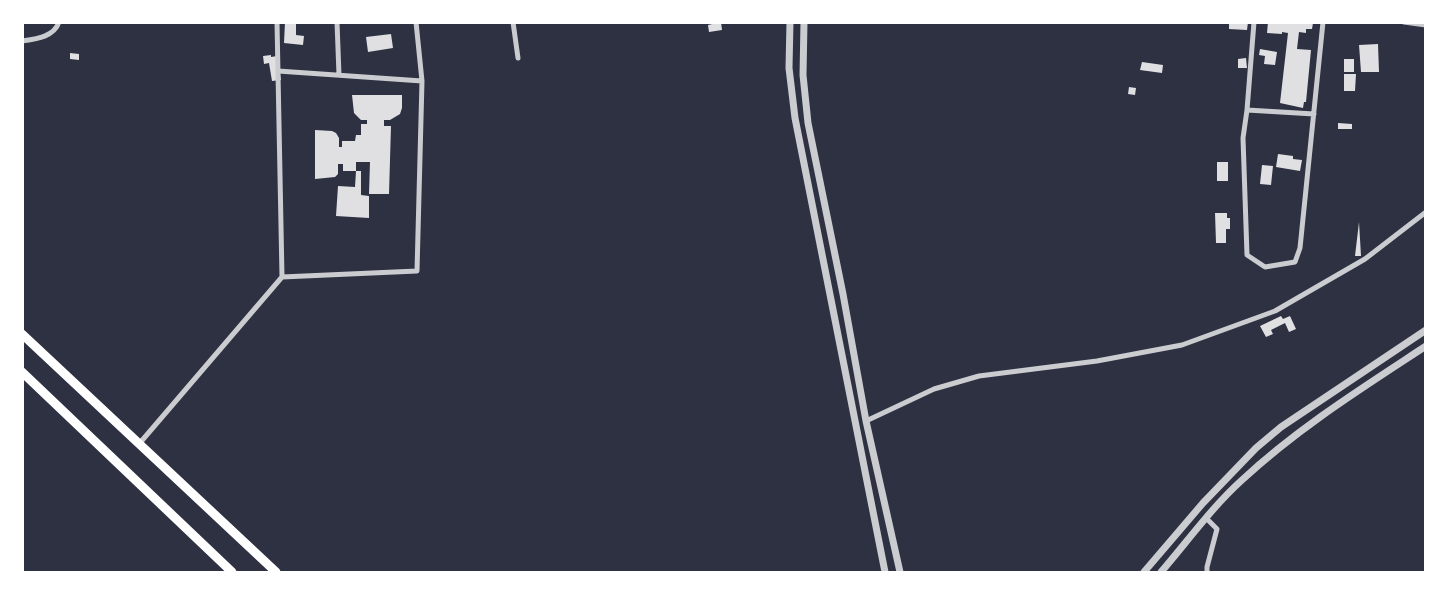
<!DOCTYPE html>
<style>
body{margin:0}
#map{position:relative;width:1448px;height:595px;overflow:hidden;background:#2d3142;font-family:"Golos Text",sans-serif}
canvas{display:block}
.frame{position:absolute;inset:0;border:24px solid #fff;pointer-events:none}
</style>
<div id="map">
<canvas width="1448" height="595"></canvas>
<div class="frame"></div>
</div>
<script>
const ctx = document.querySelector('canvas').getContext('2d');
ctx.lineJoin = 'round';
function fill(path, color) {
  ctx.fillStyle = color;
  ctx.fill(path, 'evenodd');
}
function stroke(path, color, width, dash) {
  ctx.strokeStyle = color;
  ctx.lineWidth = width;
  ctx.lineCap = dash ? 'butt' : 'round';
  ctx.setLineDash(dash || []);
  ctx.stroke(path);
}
fill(new Path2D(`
 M 285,22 L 296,22 L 296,35 L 304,36 L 303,45 L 284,43 Z
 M 721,22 L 722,30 L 709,32 L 708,25 Z
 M 1229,22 L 1248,22 L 1247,30 L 1229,29 Z
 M 1268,22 L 1313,23 L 1312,29 L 1306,29 L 1306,33 L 1299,32 L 1297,49 L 1311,50 L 1306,102 L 1304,102 L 1303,108 L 1280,103 L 1288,33 L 1282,32 L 1282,34 L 1267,33 Z
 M 391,34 L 393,48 L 368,52 L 366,37 Z
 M 1378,44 L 1379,72 L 1361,72 L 1359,45 Z
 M 1260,49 L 1277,52 L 1275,65 L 1264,64 L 1265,56 L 1259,55 Z
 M 70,53 L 79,54 L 79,60 L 70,59 Z
 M 271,55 L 271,57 L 277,56 L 281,80 L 272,81 L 269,63 L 264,64 L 263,56 Z
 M 1246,58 L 1247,68 L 1238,68 L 1238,59 Z
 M 1344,59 L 1354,59 L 1354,72 L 1344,72 Z
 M 1142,62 L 1163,65 L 1162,73 L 1140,70 Z
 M 1344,74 L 1356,74 L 1355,91 L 1344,91 Z
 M 1129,87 L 1136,88 L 1135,95 L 1128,94 Z
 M 352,95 L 402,95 L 402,108 L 400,114 L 390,120 L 384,120 L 384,126 L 391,126 L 389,194 L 369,194 L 370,162 L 356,162 L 356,171 L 361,171 L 361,195 L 369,196 L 369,218 L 336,216 L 338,186 L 355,187 L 356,171 L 343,171 L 343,164 L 338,164 L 338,174 L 335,177 L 315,179 L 315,130 L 332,131 L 336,133 L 339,138 L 339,147 L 342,147 L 342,141 L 355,141 L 356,135 L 361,135 L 361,124 L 367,124 L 367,120 L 361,120 L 354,113 Z
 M 1338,123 L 1352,124 L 1352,129 L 1338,129 Z
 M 1278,154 L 1293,156 L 1293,159 L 1302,160 L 1300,171 L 1276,167 Z
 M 1217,162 L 1228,162 L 1228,181 L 1217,181 Z
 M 1262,165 L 1273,166 L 1271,185 L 1260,184 Z
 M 1215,213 L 1227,213 L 1227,218 L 1230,218 L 1230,229 L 1226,229 L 1226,243 L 1216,243 Z
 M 1359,222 L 1361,256 L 1355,256 Z
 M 1281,316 L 1283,319 L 1290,316 L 1296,329 L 1289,332 L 1285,323 L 1271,330 L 1273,334 L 1266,337 L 1260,326 Z`), '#e0e0e3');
stroke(new Path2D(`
 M 337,22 L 339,75
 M 513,22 L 518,58
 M 1254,22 L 1247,110 L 1243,138 L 1247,255 L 1265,267 L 1295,262 L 1300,248 L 1323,22
 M 1404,22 L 1426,25
 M 22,41 C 36,39 54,37 59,22
 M 278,71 L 422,81
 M 1247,110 L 1314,114
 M 282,277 L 417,271 L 422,81 L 416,22
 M 866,421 L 934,389 L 979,376 L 1097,361 L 1182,345 L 1275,311 L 1365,259 L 1426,212
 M 139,444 L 282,277 L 277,22
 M 1207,519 L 1217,529 L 1207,567 L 1207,572`), '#caccd0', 5);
stroke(new Path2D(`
 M 790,22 L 789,68 L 795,118 L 885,572
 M 804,22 L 803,75 L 808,123 L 843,294 L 866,421 L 900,572
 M 1144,572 L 1203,503 L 1256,448 L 1281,427 L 1426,330
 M 1161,572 C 1187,542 1212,507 1242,480 C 1298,428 1362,388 1426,346`), '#caccd0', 7);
stroke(new Path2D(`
 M 22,334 L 276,572
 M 22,372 L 232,572`), '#fff', 9);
</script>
